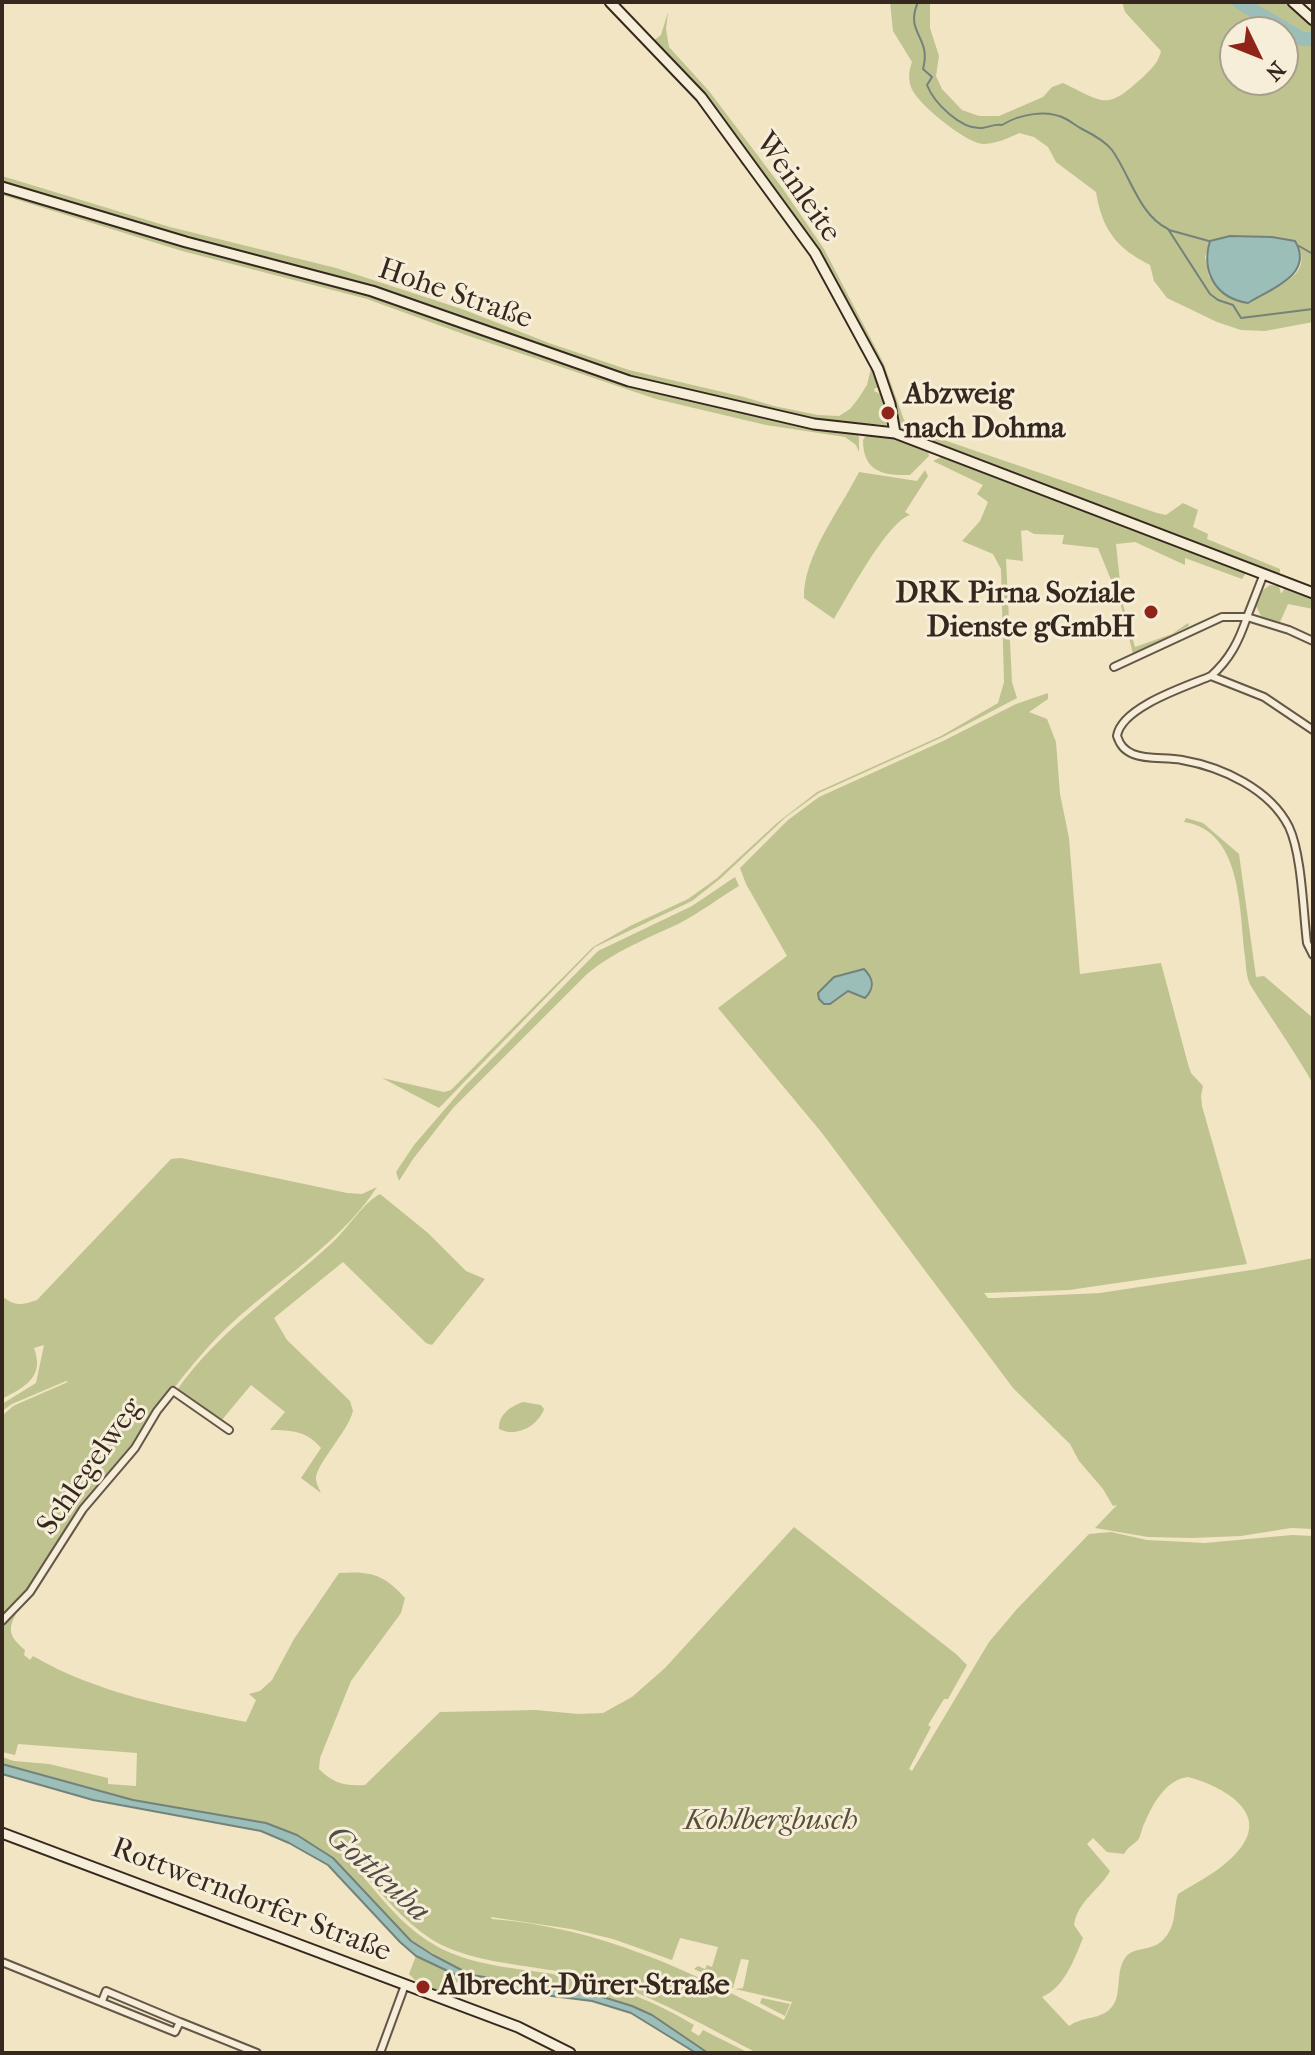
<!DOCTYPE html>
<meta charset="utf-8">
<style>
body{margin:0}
#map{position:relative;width:1315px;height:2055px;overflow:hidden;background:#f1e5c3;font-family:"IM FELL French Canon",serif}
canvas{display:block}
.frame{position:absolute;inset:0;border:4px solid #36281f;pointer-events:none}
.north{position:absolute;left:1219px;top:16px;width:80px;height:80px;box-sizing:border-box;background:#f6eed8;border:2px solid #a99f8e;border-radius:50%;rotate:133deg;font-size:22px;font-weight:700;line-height:32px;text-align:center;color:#36281f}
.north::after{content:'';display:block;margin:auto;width:28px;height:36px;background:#8f2418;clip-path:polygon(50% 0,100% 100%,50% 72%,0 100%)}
</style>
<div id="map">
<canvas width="1315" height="2055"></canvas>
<div class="frame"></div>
<div class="north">N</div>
</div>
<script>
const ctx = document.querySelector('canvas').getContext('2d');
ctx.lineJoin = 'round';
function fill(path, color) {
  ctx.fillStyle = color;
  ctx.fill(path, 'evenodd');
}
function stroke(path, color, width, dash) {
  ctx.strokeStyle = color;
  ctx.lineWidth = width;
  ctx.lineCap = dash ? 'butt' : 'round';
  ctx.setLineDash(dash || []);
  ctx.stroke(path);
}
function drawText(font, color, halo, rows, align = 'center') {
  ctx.font = font + ' "IM FELL French Canon",serif';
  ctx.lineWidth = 6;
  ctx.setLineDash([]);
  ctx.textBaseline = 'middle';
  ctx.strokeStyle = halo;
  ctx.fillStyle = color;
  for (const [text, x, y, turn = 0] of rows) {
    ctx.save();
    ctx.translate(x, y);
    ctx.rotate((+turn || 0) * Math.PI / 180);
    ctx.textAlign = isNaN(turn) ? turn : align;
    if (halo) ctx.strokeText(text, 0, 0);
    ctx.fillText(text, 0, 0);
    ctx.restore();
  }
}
fill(new Path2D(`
 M 890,2 L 930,2 L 930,28 L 939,56 L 936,76 L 942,89 L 962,110 L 979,116 L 999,116 L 1043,97 L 1052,87 L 1063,83 C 1105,103 1106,111 1143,77 C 1152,68 1158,63 1161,51 L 1125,12 L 1122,2 L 1287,2 L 1313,25 L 1313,322 L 1265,331 L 1241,330 L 1217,322 L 1167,298 L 1154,281 L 1150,265 C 1116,248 1102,229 1096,192 L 1056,162 L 1048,147 L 1034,137 L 1019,133 C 1009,138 995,144 983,144 C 966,143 916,103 911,87 C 908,78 909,70 912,62 L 893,31 ZM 1235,32 L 1283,32 L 1283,80 L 1235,80 ZM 1230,236 L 1272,237 L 1295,242 C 1315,270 1285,284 1263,294 L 1209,277 L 1205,257 L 1210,241 Z
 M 668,12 L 666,29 L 669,47 L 709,91 L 783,189 L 824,249 L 884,364 L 904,420 L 913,428 L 935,437 L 1157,513 L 1166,515 L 1183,503 L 1198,510 L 1193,527 L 1208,534 L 1207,539 L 1280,569 L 1280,572 L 1277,575 L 1249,566 L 950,452 L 903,430 L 897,421 L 897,411 L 818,252 L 778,194 L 704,95 L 653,41 L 661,35 Z
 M 744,159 L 812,255 L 879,381 L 879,388 L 875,388 L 874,391 L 884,396 L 889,417 L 886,425 L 813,419 L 629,376 L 372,286 L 185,237 L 2,182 L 2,176 L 170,227 L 336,268 L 462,309 L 549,343 L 629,370 L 744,397 L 774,406 L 818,415 L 839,416 L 850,409 L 858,399 L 867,385 L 871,368 C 862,345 848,323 836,301 C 813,260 777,192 740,163 Z
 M 2,190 L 183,246 L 371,295 L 592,373 L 856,432 L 859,437 L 859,452 L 856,445 L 845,437 L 766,425 L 656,399 L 466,335 L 367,299 L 182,251 L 2,195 Z
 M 868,433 L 894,438 L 928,451 L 929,456 L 910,475 C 882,476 863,471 863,440 Z
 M 941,457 L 1246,573 L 1242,579 L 1185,558 L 1185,565 L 1135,542 L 1116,544 L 1122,601 L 1135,647 L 1172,634 L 1188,623 L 1189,626 L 1133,654 L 1120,602 L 1098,548 L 1062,544 L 1064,535 L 1034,534 L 1027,530 L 1021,531 L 1023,561 L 1006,559 L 1012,682 L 1017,698 L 943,737 L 819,793 L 786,817 L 721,878 L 692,901 L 595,947 L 439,1108 L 382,1078 L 444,1092 L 451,1090 L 593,947 L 630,926 L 688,899 L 716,879 L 777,823 L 817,792 L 941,736 L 998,703 L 1004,682 L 1001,569 L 993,554 L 962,541 L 980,521 L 988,502 L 977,494 L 983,485 L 933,461 Z
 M 925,470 L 928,476 L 905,512 L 910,515 C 887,522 848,596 834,619 L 804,598 C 803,556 840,510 859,472 L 917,481 Z
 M 1270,585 L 1279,586 L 1281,594 L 1285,588 L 1313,598 L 1313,609 L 1288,604 L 1280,622 L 1261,616 L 1255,604 L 1260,592 Z
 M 1048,693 L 1048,699 L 1029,712 L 1047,719 L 1056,742 L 1060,794 L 1069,838 L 1080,974 L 1161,963 L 1188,1064 L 1191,1073 L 1203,1086 L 1201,1096 L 1202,1106 L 1247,1264 L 1069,1290 L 984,1293 L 988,1298 L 995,1298 L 1100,1293 L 1258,1269 L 1313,1258 L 1313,1529 L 1291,1528 L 1241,1536 L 1191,1538 L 1148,1537 L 1095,1528 L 1117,1505 L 1113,1506 L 1103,1489 L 1079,1461 L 1070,1444 L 1013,1388 L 822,1133 L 718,1008 L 787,956 L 746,884 L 740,868 L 788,820 L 819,797 L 943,741 L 1016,704 Z
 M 1186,818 L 1203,823 L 1239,854 L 1256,977 L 1264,976 L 1313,1018 L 1313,1084 C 1295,1051 1270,1017 1251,986 C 1246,978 1246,965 1245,956 C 1239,911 1243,831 1184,822 Z
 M 735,877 L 739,886 C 719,898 701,912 680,923 C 647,939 616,950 587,974 L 453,1108 L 413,1159 L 399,1181 L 396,1172 L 414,1145 L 464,1087 L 598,951 L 692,906 Z
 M 181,1158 L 347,1193 L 362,1194 L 377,1187 C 337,1250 259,1290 209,1346 C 132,1431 81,1536 2,1618 L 2,1416 L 13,1406 L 68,1382 L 66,1381 L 12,1404 L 2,1411 L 2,1404 L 36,1383 L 44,1345 L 34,1348 C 45,1378 24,1387 2,1399 L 2,1296 C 15,1307 22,1305 37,1300 L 171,1159 Z
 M 380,1194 L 428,1233 L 466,1271 L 485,1279 L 432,1345 L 426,1343 L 343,1262 L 274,1318 L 287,1340 L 350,1401 L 353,1411 C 348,1432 314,1466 316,1480 C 316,1482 320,1491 321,1493 L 301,1478 L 321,1448 C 307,1431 291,1430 270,1430 L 285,1412 L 251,1385 L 221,1421 L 177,1390 C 219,1330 280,1291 333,1242 C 349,1227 362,1204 380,1194 Z
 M 523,1402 L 541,1405 L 544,1409 C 538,1426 516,1438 499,1429 C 498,1415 511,1406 523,1402 Z
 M 794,1527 L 956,1654 L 967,1665 L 948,1699 L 944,1699 L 928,1725 L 931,1727 L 909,1769 L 912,1771 L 989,1642 L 1017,1609 L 1089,1534 L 1111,1532 L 1147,1540 L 1205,1543 L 1292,1535 L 1313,1536 L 1313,2053 L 757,2053 C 710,2029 663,2001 613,1984 C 557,1964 478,1969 431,1939 C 402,1920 380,1892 357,1866 L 355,1867 C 378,1894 401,1925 433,1944 C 474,1969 529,1968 575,1978 C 616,1986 658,2003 694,2025 L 691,2031 L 699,2036 L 703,2030 L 749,2053 L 708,2053 L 652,2015 L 590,1993 L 471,1975 L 411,1941 L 333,1858 L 297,1835 L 266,1823 L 133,1800 L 2,1764 L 2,1757 L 14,1761 L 49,1764 L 108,1778 L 108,1784 L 136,1786 L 137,1753 L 18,1744 L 15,1755 L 2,1752 L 2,1623 L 20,1606 C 9,1627 5,1633 25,1650 L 24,1655 L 30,1660 L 33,1656 C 98,1694 173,1707 246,1722 L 256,1700 L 249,1694 L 260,1691 L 272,1680 L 294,1639 L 339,1573 C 370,1571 384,1574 405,1598 L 401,1613 L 351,1681 L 320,1758 L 319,1769 C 334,1784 345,1786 365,1785 L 440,1712 L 536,1710 L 578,1714 L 603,1713 L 632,1697 L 665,1668 ZM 1188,1777 C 1216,1784 1269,1809 1242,1846 C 1226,1868 1201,1880 1178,1894 C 1174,1905 1176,1919 1170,1930 C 1157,1956 1136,1943 1125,1958 C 1114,1974 1124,1997 1109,2010 C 1097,2020 1084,2016 1069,2026 L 1042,1997 C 1064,1988 1074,1960 1083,1938 L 1074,1925 C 1078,1900 1099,1891 1110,1871 L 1087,1844 L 1093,1838 L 1107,1852 L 1124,1854 C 1128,1847 1133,1845 1138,1840 C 1141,1836 1142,1827 1145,1822 C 1153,1803 1167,1779 1188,1777 ZM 491,1917 L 571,1929 L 613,1939 L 672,1960 L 680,1938 L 718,1947 L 712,1967 L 707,1965 L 705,1969 L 698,1966 L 694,1969 L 733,1988 L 741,1959 L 749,1960 L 743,1988 L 735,1989 L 792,2002 L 784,2020 C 688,1970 602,1928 492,1919 Z
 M 416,1956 L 471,1982 L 469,1985 L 451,1981 L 447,1994 L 423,1984 L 421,1986 L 409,1974 Z
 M 762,1998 L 790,2004 L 785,2016 L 760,2003 Z`), '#bfc390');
const water = new Path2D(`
 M 1230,236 L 1272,237 L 1295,241 C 1315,275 1270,289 1248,303 C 1215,298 1201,271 1210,241 Z
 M 864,969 C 874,979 875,988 865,998 L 848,991 L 830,1004 L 824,1004 L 819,999 L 818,993 L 834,977 Z
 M 2,1764 L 133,1800 L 266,1823 L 297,1835 L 333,1858 L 411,1941 L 433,1955 L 471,1975 L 590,1993 L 632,2006 L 652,2015 L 708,2053 L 696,2053 L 631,2013 L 592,2001 L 512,1991 L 471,1982 L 416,1956 L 400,1942 L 328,1865 L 289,1843 L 261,1831 L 93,1800 L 2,1774 Z`);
fill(water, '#9cbeb9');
stroke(water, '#73827b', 2);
stroke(new Path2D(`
 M 918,2 C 904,34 932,36 923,69 L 932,77 L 927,85 C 934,103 961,130 982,128 C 990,127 993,124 1002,125 C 1020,114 1047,109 1066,119 C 1072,122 1076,126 1082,129 C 1092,134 1105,141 1112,150 C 1130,175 1139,215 1168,229 L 1210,294 L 1218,300 L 1233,305 L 1241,318 L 1313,309
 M 1169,230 L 1209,241
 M 1299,246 L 1313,254`), '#73827b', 2);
stroke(new Path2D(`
 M 1239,2 L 1302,39 L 1313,39`), '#9cbeb9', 14);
const street = new Path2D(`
 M 1313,641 L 1289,630 L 1247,617 C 1239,641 1230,659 1211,676 C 1187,686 1121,707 1117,736 C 1120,745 1124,750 1133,754 C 1148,760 1166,757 1182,760 C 1222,767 1270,789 1289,827 C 1302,855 1303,911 1307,943 L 1313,955
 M 1114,667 L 1222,617 L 1247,617 L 1263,576
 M 1211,676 L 1264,697 L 1313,730
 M 2,1621 L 30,1592 L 83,1509 L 135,1448 L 157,1411 L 173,1391 L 229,1430
 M 2,1962 L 175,2032 L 180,2022 L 257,2053
 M 102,2001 L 106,1991 L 180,2022
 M 380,2053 L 405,1985`);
const secondary = new Path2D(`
 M 610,2 L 701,97 L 815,253 L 878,369 L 890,404 L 895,433
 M 1293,2 L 1313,20
 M 2,187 L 186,242 L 372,291 L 629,381 L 814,424 L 895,433 L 1313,593
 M 2,1833 L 518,2027 L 570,2053`);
stroke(street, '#655748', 10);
stroke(secondary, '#36281f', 13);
stroke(street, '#f6eed8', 6);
stroke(secondary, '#f6eed8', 9);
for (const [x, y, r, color] of [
 [888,413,8,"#8f2418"],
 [1151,612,8,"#8f2418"],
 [423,1987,8,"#8f2418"]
]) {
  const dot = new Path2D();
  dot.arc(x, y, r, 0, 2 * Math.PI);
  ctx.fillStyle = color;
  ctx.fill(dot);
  stroke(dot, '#f6eed8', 3);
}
drawText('30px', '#36281f', '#f6eed8', [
 ["Weinleite",797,188,55],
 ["Hohe Straße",455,295,19],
 ["Schlegelweg",91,1467,-55],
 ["Rottwerndorfer Straße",251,1901,21]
]);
drawText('bold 30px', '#36281f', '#f6eed8', [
 ["Abzweig",904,396],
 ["nach Dohma",904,430],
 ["DRK Pirna Soziale",1135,595,"right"],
 ["Dienste gGmbH",1135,629,"right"],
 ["Albrecht-Dürer-Straße",439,1987]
], 'left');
drawText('italic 30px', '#584f3b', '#f6eed8', [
 ["Kohlbergbusch",771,1822]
]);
drawText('italic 32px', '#504e46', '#f6eed8', [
 ["Gottleuba",377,1875,42]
]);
</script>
